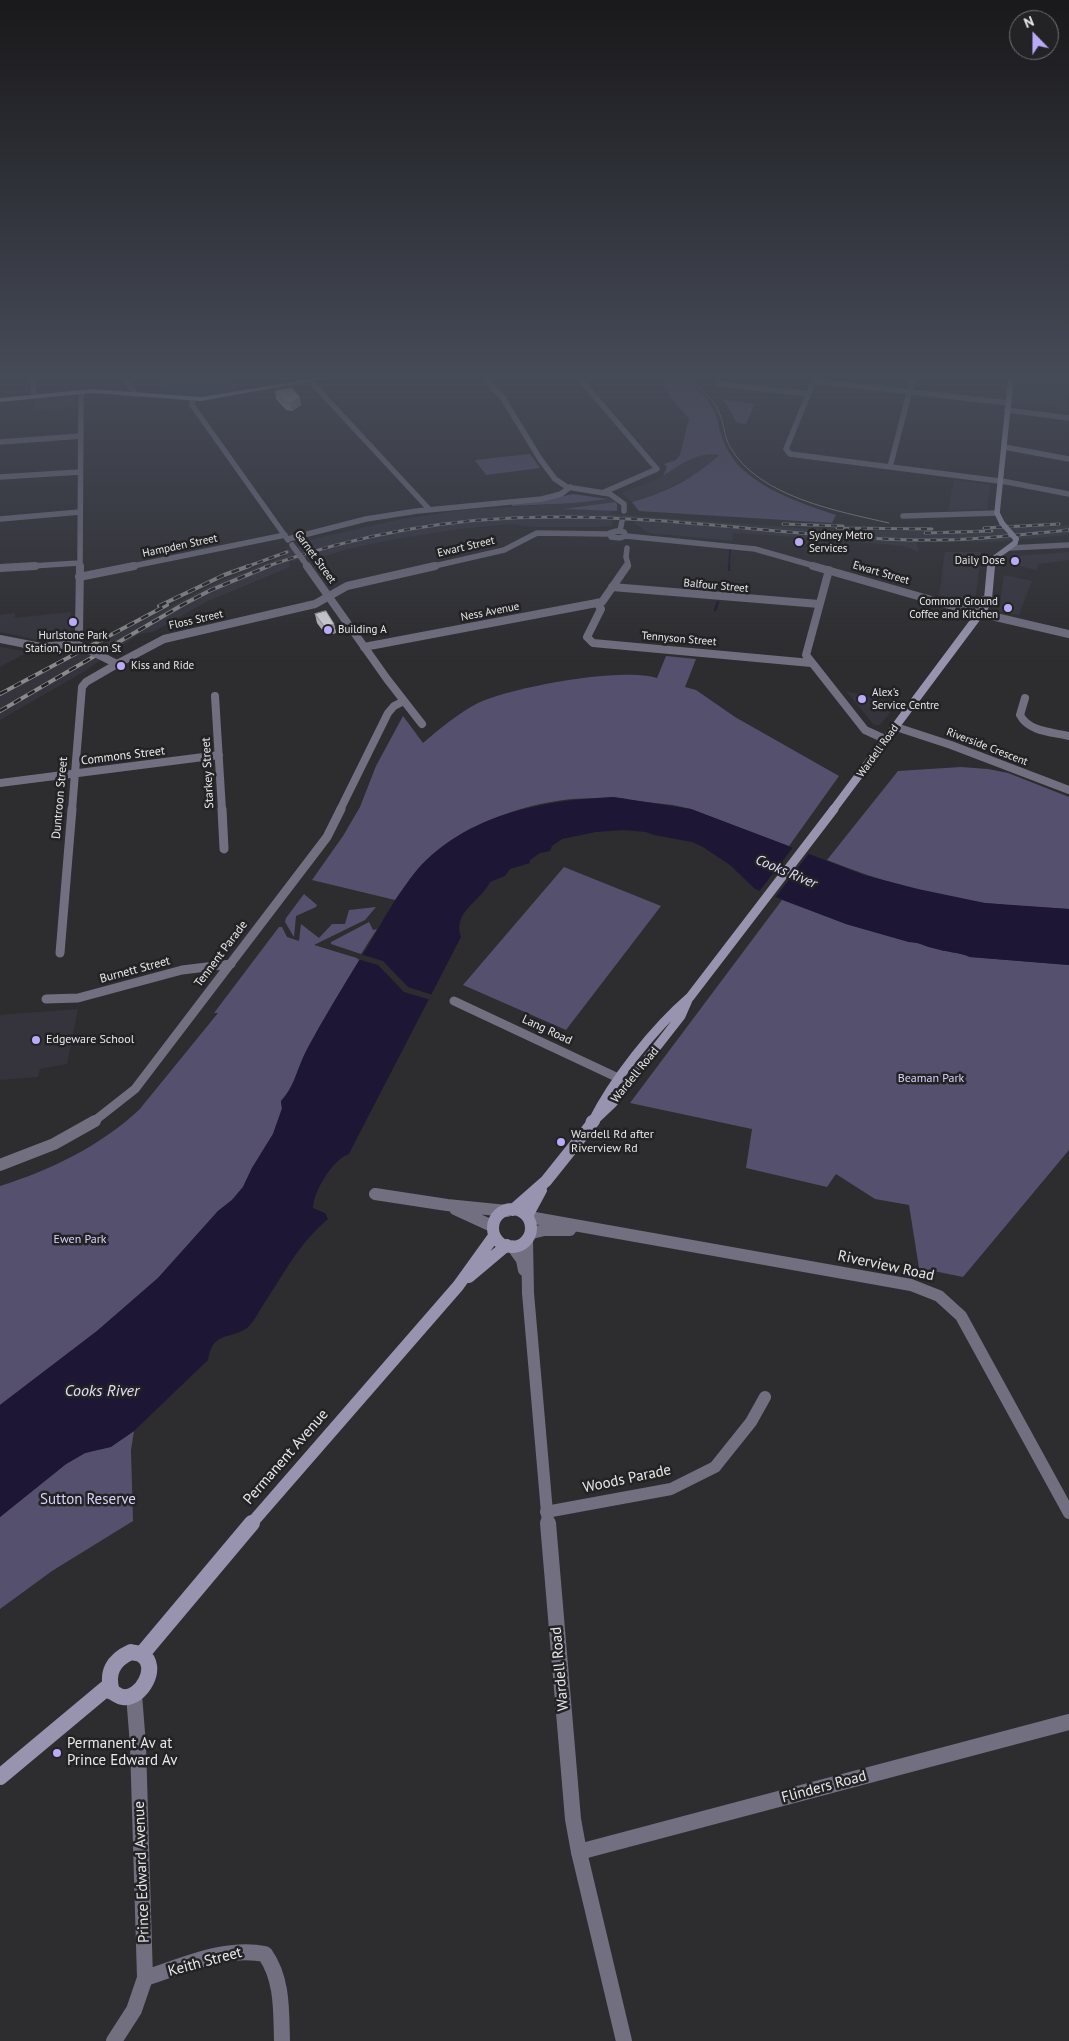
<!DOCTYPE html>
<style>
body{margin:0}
#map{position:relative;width:1069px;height:2041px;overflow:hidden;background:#2d2c2f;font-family:"PT Sans",sans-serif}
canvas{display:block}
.north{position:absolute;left:1009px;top:10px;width:50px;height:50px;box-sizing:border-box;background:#232326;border:1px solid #727274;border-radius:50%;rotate:338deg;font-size:14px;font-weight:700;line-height:20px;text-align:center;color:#e8e8ea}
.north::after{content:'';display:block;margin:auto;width:18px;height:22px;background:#baaaf7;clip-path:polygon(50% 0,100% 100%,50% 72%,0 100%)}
</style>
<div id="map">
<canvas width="1069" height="2041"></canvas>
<div class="north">N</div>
</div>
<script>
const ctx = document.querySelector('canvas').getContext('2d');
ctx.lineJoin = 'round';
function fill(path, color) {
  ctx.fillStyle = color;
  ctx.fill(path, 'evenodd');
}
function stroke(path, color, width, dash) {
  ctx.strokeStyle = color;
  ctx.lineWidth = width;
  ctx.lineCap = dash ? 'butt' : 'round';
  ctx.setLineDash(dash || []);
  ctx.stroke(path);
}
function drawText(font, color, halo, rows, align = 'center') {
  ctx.font = font + ' "PT Sans",sans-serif';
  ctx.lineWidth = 5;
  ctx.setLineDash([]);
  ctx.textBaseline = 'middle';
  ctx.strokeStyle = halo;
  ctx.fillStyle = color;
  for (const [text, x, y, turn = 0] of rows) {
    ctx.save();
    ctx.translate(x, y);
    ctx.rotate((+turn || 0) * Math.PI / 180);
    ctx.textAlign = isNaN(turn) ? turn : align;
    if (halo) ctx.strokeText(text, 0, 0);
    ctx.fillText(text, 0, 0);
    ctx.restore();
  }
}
fill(new Path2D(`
 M 176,378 L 178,380 L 194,378 L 229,378 L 240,391 L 206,396 L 167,395 L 156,380 Z
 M 1015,378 L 1069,378 L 1068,413 L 1056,412 L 1057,406 L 1010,401 Z
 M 74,395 L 74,407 L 34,411 L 34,400 Z
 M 718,454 L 709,464 L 696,474 L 660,492 L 632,502 L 622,493 L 658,479 L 683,462 L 699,456 Z
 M 954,480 L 990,485 L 987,509 L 948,511 Z
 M 610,498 L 615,502 L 564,509 L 611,510 L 610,514 L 825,530 L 936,531 L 1069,525 L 1069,535 L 992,542 L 916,541 L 919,552 L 904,546 L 770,535 L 733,533 L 732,541 L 649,533 L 635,524 L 634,521 L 613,519 L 611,526 L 601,527 L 533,527 L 511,524 L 459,529 L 396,539 L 347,549 L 314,560 L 312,556 L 289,562 L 290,567 L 208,601 L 153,632 L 139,634 L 85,671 L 0,720 L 0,696 L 213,584 L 285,556 L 285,550 L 301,546 L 300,542 L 397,520 L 463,510 L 574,503 Z
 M 945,552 L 981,552 L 976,594 L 973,600 L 962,601 L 939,596 Z
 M 1069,552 L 1069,560 L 1039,564 L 1036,570 L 1008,563 L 1018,556 Z
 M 1004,575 L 1032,581 L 1019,615 L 999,611 Z
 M 71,612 L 71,631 L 47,642 L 0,632 L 0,615 L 15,613 L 15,618 Z
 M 0,647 L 28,652 L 0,667 Z
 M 846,691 L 887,701 L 897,704 L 880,725 L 874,725 Z
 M 78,1009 L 67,1064 L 40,1069 L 38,1077 L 0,1080 L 0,1015 Z`), '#35343d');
fill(new Path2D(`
 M 661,378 C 683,374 704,390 715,412 C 718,419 718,426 721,434 C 724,445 732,459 740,467 C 766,492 803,504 836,515 L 832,523 L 639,511 L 632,502 C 664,493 694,479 719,455 C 699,451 679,465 663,476 L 667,467 L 664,464 L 676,460 L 680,455 L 689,418 L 672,400 Z
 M 723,399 L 755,404 L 746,424 L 737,423 Z
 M 530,454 L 540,468 L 486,475 L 475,460 Z
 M 573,494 L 608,499 L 574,503 L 512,506 L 512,504 L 540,501 Z
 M 615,502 L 617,504 L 617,511 L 563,509 Z
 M 666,656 L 696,659 L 685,687 L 696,690 L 735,717 L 839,776 L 789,846 L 691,809 L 673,805 L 627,800 L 622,798 C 606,798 589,798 572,799 C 516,805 457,827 418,869 C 410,878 403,890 395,900 L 312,880 L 343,836 L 360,807 L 376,766 L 403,716 L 423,743 C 438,730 460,712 478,703 C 514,687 620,667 657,678 Z
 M 961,767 L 988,769 L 1008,773 L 1069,797 L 1069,909 C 1041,907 1013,906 985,903 C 931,896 877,880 827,860 L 898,771 Z
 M 564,867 L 661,906 L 566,1030 L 463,985 Z
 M 304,894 L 317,905 L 316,907 L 296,916 L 294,937 L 285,922 L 286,918 Z
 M 782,900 L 846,924 L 909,942 C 918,942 924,946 933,948 C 946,952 958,952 970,957 L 1069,965 L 1069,1150 L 963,1277 L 919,1268 L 909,1205 L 875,1199 L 836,1174 L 827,1187 L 746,1168 L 752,1129 L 630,1103 Z
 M 376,907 L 365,920 L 314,945 L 360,959 C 341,990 322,1021 305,1053 C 297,1070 294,1087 281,1101 L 282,1108 L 273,1134 L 252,1168 L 243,1187 L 232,1200 L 218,1211 L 158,1278 L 97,1331 L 0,1405 L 0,1186 C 51,1170 100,1146 139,1110 L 218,1013 L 214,1013 L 279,927 L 282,927 L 287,937 L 299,941 L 301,924 L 319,938 L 332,924 L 345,924 L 349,910 Z
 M 369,922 L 373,930 L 377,929 L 361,954 L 331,944 L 331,942 Z
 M 134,1431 L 131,1450 L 133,1521 L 52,1571 L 0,1609 L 0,1517 L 66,1464 L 85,1453 L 111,1446 Z`), '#56506f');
fill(new Path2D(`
 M 614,797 L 691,809 L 864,875 L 918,889 L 985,903 L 1069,909 L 1069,965 L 970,957 C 958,952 946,952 933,948 C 924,946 919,942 909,942 L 846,924 L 755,889 L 730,865 L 703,847 L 692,842 L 654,835 L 646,832 L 623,830 L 596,832 L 562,839 L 552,846 L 550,851 L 540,853 L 530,860 L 530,863 L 510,869 L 505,876 L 490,882 C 481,901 452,912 461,937 L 354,1144 L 349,1154 C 333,1159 313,1192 313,1208 L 325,1213 L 328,1219 C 300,1242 285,1272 265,1302 C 260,1309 254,1322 247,1328 C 231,1340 213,1330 208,1360 L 134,1431 L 111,1447 L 85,1453 L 66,1464 L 0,1517 L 0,1405 L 97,1331 L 158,1278 L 218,1211 L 232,1200 L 243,1187 L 252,1168 L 273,1134 L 282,1109 L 281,1101 C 293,1089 296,1073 303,1058 C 308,1046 315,1035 321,1024 C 336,998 352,972 368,946 C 383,920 398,893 417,870 C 466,814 544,800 614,797 Z`), '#1e1635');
fill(new Path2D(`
 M 794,846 L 810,852 L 774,899 L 758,893 Z
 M 360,954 L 383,961 L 408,987 L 433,995 L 431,1000 L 404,992 L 378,965 L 357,959 Z`), '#2d2c2f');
stroke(new Path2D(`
 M 729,567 L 730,550`), '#1e1635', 2);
stroke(new Path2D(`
 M 729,570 L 729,566
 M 715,610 L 718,602`), '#1e1635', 2.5);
stroke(new Path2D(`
 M 33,378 L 34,396
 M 124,378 L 136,395
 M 486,378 L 495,391 L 501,395 L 540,459 L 555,479 L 567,487 L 610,494 L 624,504 L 624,511
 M 579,378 L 657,469 L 602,493
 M 719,378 L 716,382 L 720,384 L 808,394
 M 815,378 L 786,449 L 790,454 L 1007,482 L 1069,494
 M 814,381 L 1009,403
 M 313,384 L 429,509
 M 192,402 L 192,405 L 288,540
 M 1007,410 L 1069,418
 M 0,442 L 81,436
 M 1004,447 L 1069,459
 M 890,467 L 913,378
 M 0,477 L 80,472
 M 903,516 L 997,513
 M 0,519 L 80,512
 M 620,531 L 622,521
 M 288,539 L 366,519 L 417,511 L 542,499 L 561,494 L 570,487
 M 1009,548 L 1069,545
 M 303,560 L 308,567
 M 15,567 L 79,563
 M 80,567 L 81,396 L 83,392
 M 128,567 L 285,535
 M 626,567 L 628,564 L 626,557 L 627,548`), '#716f80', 5.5);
stroke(new Path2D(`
 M 307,566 L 387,679 L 422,724
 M 0,568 L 35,566
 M 829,570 L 806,655 L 865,730 L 887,740
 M 79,577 L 134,566
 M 612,587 L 819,604
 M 597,603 L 601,609 L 587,637 L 593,643 L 811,663
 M 74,644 L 79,633 L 80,566
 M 364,647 L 602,602 L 627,566
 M 215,696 L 222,810
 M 1025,698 L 1020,715 C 1029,732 1052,732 1069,736
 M 896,727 L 951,745 L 1069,790
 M 0,783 L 219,755
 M 72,810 L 82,687 L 86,682 L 117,664
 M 340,810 L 388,713 L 394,706 L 404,701`), '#716f80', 8);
stroke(new Path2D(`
 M 222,809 L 224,849
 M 60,953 L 72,809
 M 46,999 L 78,998 L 182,970 L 231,964
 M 454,1001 L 629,1083
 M 93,1122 L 135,1089 L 327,837 L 341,809`), '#716f80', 9);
stroke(new Path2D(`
 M 0,1165 L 54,1144 L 95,1121
 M 375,1194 L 447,1205 L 507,1211
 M 455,1209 L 492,1226
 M 529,1217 L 911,1285 L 939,1296 L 961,1316 L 1069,1513
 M 532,1233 L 544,1230 L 570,1230
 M 546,1512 L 671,1489 L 715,1467 L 751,1422 L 765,1397`), '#716f80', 12);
stroke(new Path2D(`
 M 579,1852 L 1069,1722
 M 145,1978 C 183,1966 224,1946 265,1954 C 283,1980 281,2011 282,2041
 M 114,2041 L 134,2010 L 145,1978 L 138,1745 L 134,1695`), '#716f80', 16);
stroke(new Path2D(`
 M 617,531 L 624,532 L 626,536 L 620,538 L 611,537 L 610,533 Z
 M 626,536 L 755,549 L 818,567
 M 430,567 L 504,550 L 537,533 L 609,534`), '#716f80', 5.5);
stroke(new Path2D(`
 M 813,566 L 970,611 L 1069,634
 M 960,606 L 988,599
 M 0,639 L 41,647 L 71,644 L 80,646
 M 107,659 L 117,664 L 164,639 L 315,604 L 347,586 L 435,566`), '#716f80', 8);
stroke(new Path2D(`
 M 527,1240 L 528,1293 L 548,1524
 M 512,1246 L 522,1260 L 524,1270`), '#716f80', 12);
stroke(new Path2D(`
 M 548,1523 L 573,1819 L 579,1852 L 624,2041`), '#716f80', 16);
stroke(new Path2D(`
 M 1002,523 L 997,513 L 1011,378
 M 991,567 L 992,560 L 1015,543 L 1016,539`), '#9894af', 5.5);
stroke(new Path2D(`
 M 833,810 L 984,608 L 988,599 L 991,566`), '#9894af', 8);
stroke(new Path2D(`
 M 592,1122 C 614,1079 653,1029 690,997 L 834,809
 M 593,1122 L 613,1103 L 681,1016 L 688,1000`), '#9894af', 9);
stroke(new Path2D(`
 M 591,1124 L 592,1121
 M493 1228a19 19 0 1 1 38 0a19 19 0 1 1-38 0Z
 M 513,1210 L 546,1181 L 594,1121
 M 527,1216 L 541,1190
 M 469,1277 L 507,1245
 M 251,1524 L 458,1286 L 494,1236`), '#9894af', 12);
stroke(new Path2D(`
 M 131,1652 C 134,1653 140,1653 142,1655 C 160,1666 141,1700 123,1697 C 119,1697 115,1693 112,1692 C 106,1673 113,1660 131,1652 Z
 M 142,1654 L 252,1523
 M 0,1777 L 109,1686`), '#9894af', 16);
fill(new Path2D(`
 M 317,378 L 330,378 L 201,401 L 92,393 L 0,402 L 0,398 L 92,389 L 201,397 Z`), '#c4bde4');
stroke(new Path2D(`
 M 686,378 C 701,388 715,400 721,417 C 724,427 725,438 730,447 C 759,497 837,511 889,523`), '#8a8a8c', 1);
const railFar1 = new Path2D(`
 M 783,524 L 843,526
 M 837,528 L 932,529
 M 984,528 L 1059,524
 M 925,533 L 992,531
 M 246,567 L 287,552
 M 265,567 C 358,534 454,517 553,517 C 674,516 794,537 915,540 C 966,541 1018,535 1069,530`);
const rail = new Path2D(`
 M 159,606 L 224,575 L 249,566
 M 0,694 L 167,605
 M 0,711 L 184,604 L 211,590 L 269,566`);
stroke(railFar1, '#8a8a8c', 3);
stroke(rail, '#8a8a8c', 4);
stroke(railFar1, '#232326', 2, [6]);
stroke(rail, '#232326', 2.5, [8]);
stroke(new Path2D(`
 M 292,545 L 303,560`), '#716f80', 5.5);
stroke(new Path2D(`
 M 80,646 L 107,659`), '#716f80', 8);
stroke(new Path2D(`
 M 1002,523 L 1016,539`), '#9894af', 5.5);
fill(new Path2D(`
 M 275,391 L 301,405 L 292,411 L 286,410 L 276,399 Z
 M 315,614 L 334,624 L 336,633 L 326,635 L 317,623 Z`), '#bbbbbe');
fill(new Path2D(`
 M 300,397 L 301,405 L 292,411 L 290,403 Z
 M 334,624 L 336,633 L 326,635 L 324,626 Z`), '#98989b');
const building = new Path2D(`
 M 292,388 L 300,397 L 290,403 L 285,402 L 275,391 Z
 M 326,611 L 334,624 L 324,626 L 315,614 Z`);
fill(building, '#d9d9dd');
stroke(building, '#98989b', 1);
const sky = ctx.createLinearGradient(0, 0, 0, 663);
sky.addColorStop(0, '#19181a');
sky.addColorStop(0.57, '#464b58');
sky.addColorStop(1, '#464b5800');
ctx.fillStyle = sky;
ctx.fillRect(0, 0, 1069, 663);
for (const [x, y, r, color] of [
 [799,542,5,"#baaaf7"],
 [1015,561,5,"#baaaf7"],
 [1008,608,5,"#baaaf7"],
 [73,622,5,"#baaaf7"],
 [328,630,5,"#baaaf7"],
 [121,666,5,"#baaaf7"],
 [862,699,5,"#baaaf7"],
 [36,1040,5,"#baaaf7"],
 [561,1142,5,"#baaaf7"],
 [57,1753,5,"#baaaf7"]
]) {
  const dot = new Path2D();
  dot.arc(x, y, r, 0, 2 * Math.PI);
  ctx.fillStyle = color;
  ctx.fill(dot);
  stroke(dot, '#232326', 2);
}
drawText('11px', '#e8e8ea', '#232326', [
 ["Sydney Metro",809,536],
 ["Services",809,549],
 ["Daily Dose",1005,561,"right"],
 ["Common Ground",998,602,"right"],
 ["Coffee and Kitchen",998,615,"right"],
 ["Building A",338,630],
 ["Hurlstone Park",73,636,"center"],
 ["Station, Duntroon St",73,649,"center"],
 ["Kiss and Ride",131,666],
 ["Alex's",872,693],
 ["Service Centre",872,706]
], 'left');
drawText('11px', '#e8e8ea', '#232326', [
 ["Hampden Street",180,546,-12],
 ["Ewart Street",466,547,-13],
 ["Garnet Street",315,557,54],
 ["Ewart Street",881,573,16],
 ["Balfour Street",716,586,5],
 ["Ness Avenue",490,612,-11],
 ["Floss Street",196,620,-13],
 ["Tennyson Street",679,639,5],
 ["Riverside Crescent",987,747,21],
 ["Wardell Road",878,751,-54]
]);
drawText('12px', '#e8e8ea', '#232326', [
 ["Commons Street",123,756,-7],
 ["Starkey Street",208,773,-93],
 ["Duntroon Street",60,798,-85],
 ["Tennent Parade",221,954,-53],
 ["Burnett Street",135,970,-15],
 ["Lang Road",547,1030,25],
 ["Wardell Road",635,1075,-51]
]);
drawText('12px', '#e8e8ea', '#232326', [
 ["Edgeware School",46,1040],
 ["Wardell Rd after",571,1135],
 ["Riverview Rd",571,1149]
], 'left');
drawText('12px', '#dad3fa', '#232326', [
 ["Beaman Park",931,1079],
 ["Ewen Park",80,1240]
]);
drawText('italic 14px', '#e3dff9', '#232326', [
 ["Cooks River",786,872,23]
]);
drawText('15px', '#e8e8ea', '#232326', [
 ["Riverview Road",886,1266,12],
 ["Permanent Avenue",286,1457,-49],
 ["Woods Parade",627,1479,-12],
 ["Wardell Road",560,1669,-95],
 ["Flinders Road",824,1787,-15],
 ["Prince Edward Avenue",142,1872,-92],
 ["Keith Street",205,1962,-15]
]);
drawText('15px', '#dad3fa', '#232326', [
 ["Sutton Reserve",88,1500]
]);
drawText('15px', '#e8e8ea', '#232326', [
 ["Permanent Av at",67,1744],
 ["Prince Edward Av",67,1761]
], 'left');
drawText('italic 16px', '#e3dff9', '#232326', [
 ["Cooks River",102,1391]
]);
</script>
